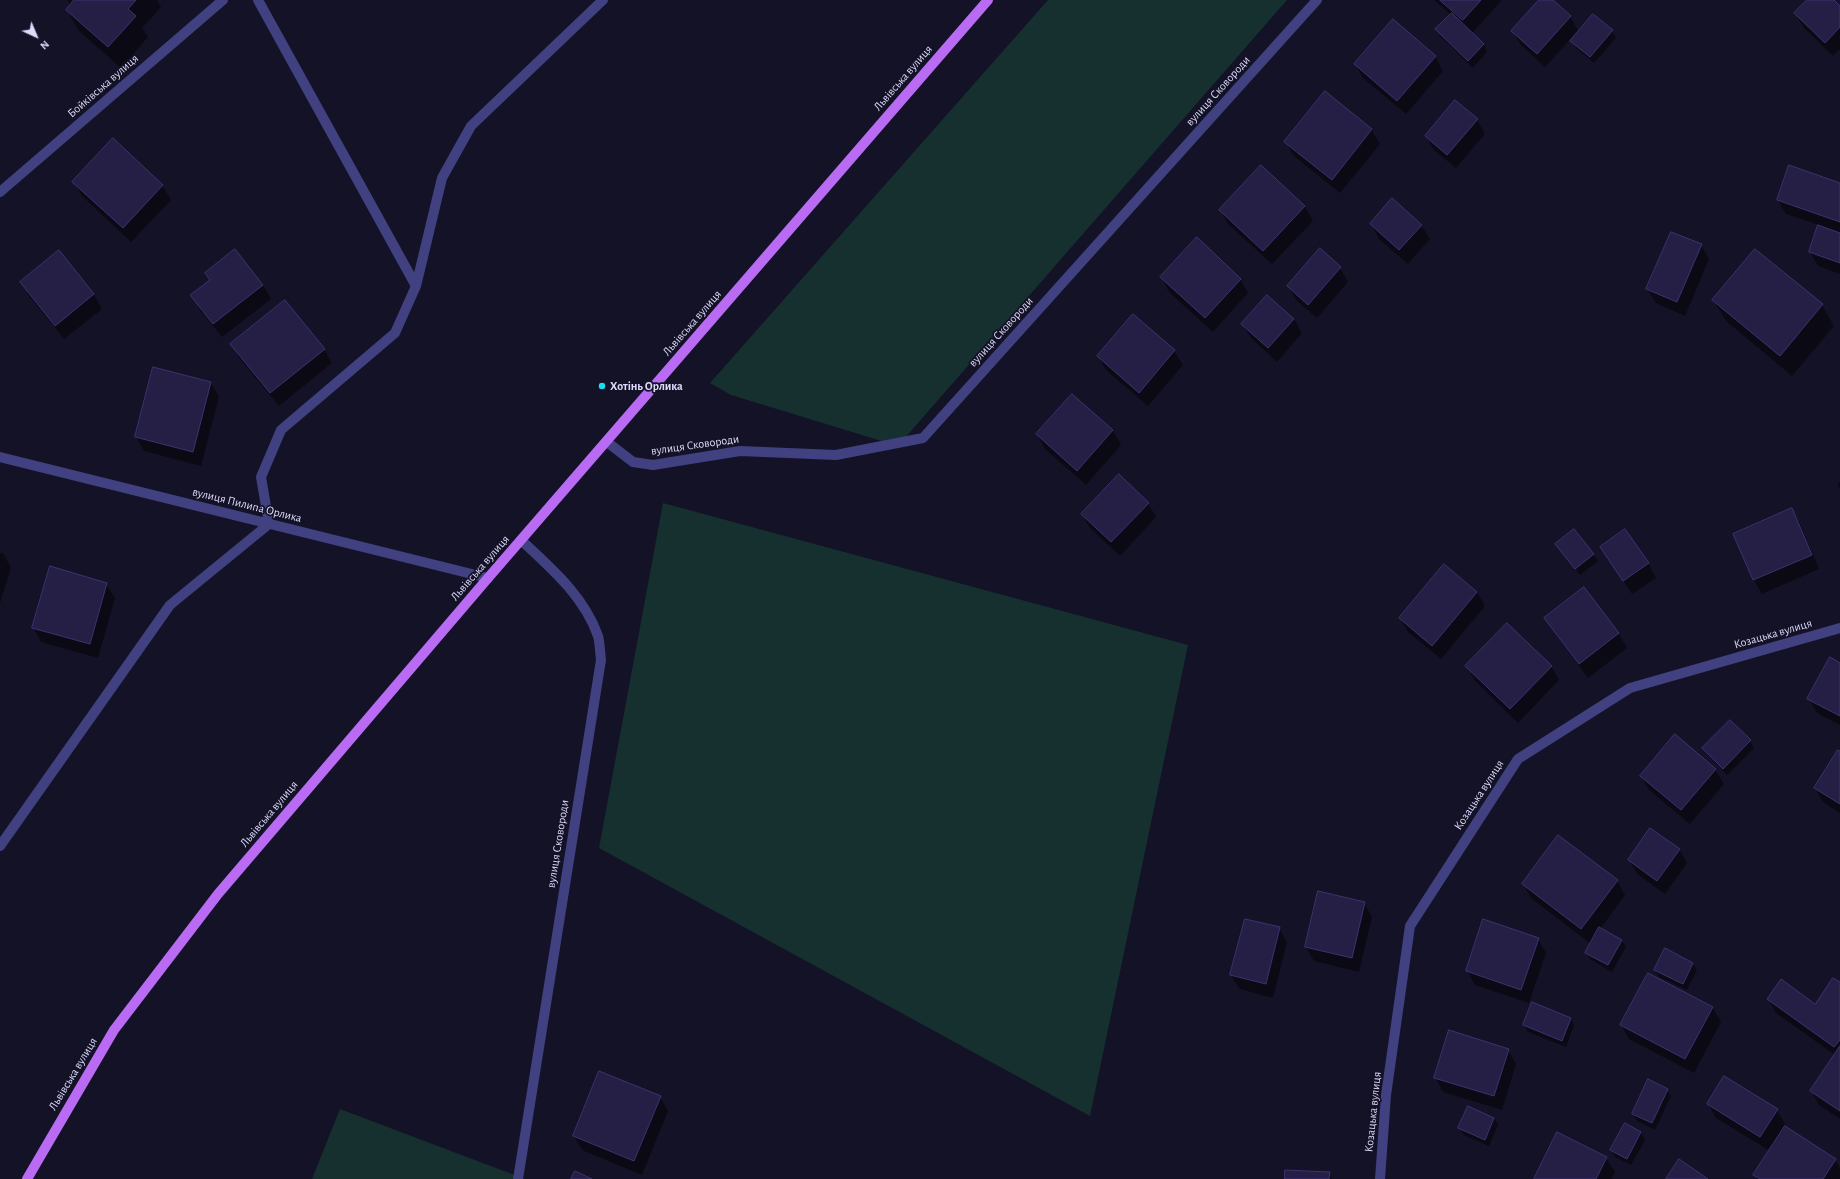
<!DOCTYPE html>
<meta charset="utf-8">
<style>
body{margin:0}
#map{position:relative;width:1840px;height:1179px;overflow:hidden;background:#141226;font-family:"Alegreya Sans",sans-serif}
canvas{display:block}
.north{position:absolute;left:16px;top:16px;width:40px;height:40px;-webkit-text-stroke:3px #141226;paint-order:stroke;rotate:136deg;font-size:11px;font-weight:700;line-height:16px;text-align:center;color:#dddafc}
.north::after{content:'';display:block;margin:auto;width:14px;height:18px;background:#dddafc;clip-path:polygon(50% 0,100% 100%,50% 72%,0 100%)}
</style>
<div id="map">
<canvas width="1840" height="1179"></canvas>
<div class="north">N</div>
</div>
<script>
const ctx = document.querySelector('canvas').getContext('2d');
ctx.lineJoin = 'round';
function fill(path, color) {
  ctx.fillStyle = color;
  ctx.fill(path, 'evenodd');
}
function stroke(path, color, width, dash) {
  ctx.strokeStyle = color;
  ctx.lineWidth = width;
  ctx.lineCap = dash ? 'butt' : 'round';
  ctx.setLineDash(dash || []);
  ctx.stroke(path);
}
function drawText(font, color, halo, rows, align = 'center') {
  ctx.font = font + ' "Alegreya Sans",sans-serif';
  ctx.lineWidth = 3.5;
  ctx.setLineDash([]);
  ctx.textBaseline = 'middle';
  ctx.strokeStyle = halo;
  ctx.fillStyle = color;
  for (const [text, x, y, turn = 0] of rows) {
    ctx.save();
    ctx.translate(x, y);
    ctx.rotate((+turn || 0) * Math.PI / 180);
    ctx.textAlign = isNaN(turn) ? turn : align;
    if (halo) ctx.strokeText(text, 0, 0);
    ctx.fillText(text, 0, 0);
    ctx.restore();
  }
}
fill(new Path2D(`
 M 1048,0 L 1287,0 L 898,446 L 731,395 L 710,383 Z
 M 663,503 L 1188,645 L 1090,1116 L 599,848 Z
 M 340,1109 L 525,1179 L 312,1179 Z`), '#15302e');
fill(new Path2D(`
 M 67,0 L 157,0 L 161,7 L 142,28 L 148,37 L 121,68 L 79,31 L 67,10 L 71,6 Z
 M 1434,0 L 1502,0 L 1472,33 L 1484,45 L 1487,52 L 1473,68 L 1440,36 L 1437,30 L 1451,15 Z
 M 1540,0 L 1552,0 L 1570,16 L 1579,32 L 1612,31 L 1616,38 L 1594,63 L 1576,48 L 1572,41 L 1578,34 L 1576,33 L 1545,67 L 1521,45 L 1512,31 Z
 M 1808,0 L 1832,0 L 1840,8 L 1840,49 L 1833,56 L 1804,28 L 1795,13 Z
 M 1435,56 L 1443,71 L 1406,114 L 1363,78 L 1355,64 Z
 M 1477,120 L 1485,134 L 1456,168 L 1434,150 L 1426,136 Z
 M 1371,129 L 1380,144 L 1340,193 L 1294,156 L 1286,142 Z
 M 1261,166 L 1305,207 L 1313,221 L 1272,264 L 1228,224 L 1220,210 Z
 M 74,182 L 162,185 L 171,200 L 131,242 L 82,196 Z
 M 1840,184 L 1840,274 L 1818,266 L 1810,252 L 1819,225 L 1786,214 L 1778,200 Z
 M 1371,224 L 1421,225 L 1430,239 L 1408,264 L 1379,239 Z
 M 1701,245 L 1709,259 L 1685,316 L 1656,303 L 1647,289 Z
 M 235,250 L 263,285 L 271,299 L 222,337 L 200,310 L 192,296 L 210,281 L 206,273 Z
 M 58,251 L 94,295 L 102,309 L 64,339 L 29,296 L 21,282 Z
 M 1340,268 L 1348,282 L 1317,318 L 1296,300 L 1288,286 Z
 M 1161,277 L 1240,279 L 1248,293 L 1213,332 L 1169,292 Z
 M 1713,300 L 1822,305 L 1834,326 L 1792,376 L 1726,321 Z
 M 1133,315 L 1174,351 L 1183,365 L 1148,406 L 1106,370 L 1098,356 Z
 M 1294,319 L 1302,333 L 1277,362 L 1251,338 L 1242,324 Z
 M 232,345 L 324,349 L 332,363 L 279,406 L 240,359 Z
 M 154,369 L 211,383 L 219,397 L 201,466 L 144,451 L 136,437 Z
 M 1072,395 L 1113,431 L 1121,445 L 1086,485 L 1045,449 L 1037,435 Z
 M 1840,482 L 1840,489 L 1837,484 Z
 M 1148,503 L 1156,517 L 1120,556 L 1090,528 L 1082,514 Z
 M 1792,510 L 1800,524 L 1819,569 L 1762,594 L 1754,580 L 1734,535 Z
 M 1574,530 L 1598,561 L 1580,575 L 1556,544 Z
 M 1601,547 L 1648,563 L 1656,578 L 1632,594 Z
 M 0,553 L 3,553 L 11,568 L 0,603 Z
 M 106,584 L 115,598 L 98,658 L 41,642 L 33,627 Z
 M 1584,589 L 1619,634 L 1627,648 L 1588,678 L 1554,632 L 1546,618 Z
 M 1477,592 L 1485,606 L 1441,659 L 1408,632 L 1400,618 Z
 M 1840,664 L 1840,725 L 1817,713 L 1809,699 Z
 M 1467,666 L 1551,666 L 1559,680 L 1518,723 L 1475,681 Z
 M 1730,721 L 1750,741 L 1754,748 L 1727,775 L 1708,755 L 1704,749 Z
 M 1840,752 L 1840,813 L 1823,802 L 1815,788 Z
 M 1715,770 L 1724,784 L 1690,824 L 1649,790 L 1641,776 Z
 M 1679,849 L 1687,863 L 1665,894 L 1637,874 L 1629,860 Z
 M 1617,881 L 1625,895 L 1600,929 L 1622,941 L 1626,947 L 1612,972 L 1590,959 L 1586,953 L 1591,944 L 1531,898 L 1523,884 Z
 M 1364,903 L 1372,917 L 1359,972 L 1314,961 L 1306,947 Z
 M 1279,928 L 1287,942 L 1273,998 L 1240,989 L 1231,975 Z
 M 1538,939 L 1546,953 L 1529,1003 L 1475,985 L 1467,971 Z
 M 1693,964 L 1697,970 L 1687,990 L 1659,977 L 1655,970 Z
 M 1648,974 L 1713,1008 L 1721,1022 L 1694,1073 L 1629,1039 L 1621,1025 Z
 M 1840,984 L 1840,1119 L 1819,1105 L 1811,1091 L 1835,1055 L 1776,1013 L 1768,999 L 1816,1005 Z
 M 1571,1019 L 1574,1025 L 1566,1047 L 1528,1032 L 1524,1025 Z
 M 1508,1050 L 1516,1064 L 1502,1110 L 1443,1092 L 1435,1077 Z
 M 1667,1090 L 1671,1096 L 1655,1130 L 1637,1121 L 1633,1114 Z
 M 660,1097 L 668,1111 L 642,1175 L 582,1150 L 574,1136 Z
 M 1708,1104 L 1777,1110 L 1785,1124 L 1784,1126 L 1835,1160 L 1840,1168 L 1840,1179 L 1757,1179 L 1754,1175 L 1770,1151 L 1716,1118 Z
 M 1494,1118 L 1498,1125 L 1489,1146 L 1464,1135 L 1460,1128 Z
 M 1625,1124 L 1641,1133 L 1645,1140 L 1631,1165 L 1615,1157 L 1611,1150 Z
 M 1606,1158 L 1615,1172 L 1611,1179 L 1535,1179 Z
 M 1329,1173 L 1332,1179 L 1286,1179 Z`), '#0007');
const building = new Path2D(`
 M 74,0 L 136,0 L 128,9 L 136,16 L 108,47 L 66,10 Z
 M 1440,0 L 1481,0 L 1463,20 Z
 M 1539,0 L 1553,0 L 1571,16 L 1537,54 L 1511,31 Z
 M 1807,0 L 1834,0 L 1840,6 L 1840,27 L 1825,43 L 1794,13 Z
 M 1452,13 L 1484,44 L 1468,61 L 1435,29 Z
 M 1593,14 L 1613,30 L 1590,57 L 1570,41 Z
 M 1393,19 L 1436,56 L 1397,101 L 1354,64 Z
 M 1325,91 L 1372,129 L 1332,180 L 1284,142 Z
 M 1455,100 L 1478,119 L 1447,155 L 1425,136 Z
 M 113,138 L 163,185 L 123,228 L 72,182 Z
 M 1261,165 L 1305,206 L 1263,251 L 1219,210 Z
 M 1789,165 L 1840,183 L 1840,222 L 1777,200 Z
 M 1392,198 L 1422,225 L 1399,250 L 1370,224 Z
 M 1818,225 L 1840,233 L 1840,263 L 1809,252 Z
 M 1671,232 L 1702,244 L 1677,302 L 1646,289 Z
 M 1197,237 L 1241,279 L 1205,318 L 1160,277 Z
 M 1320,248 L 1341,267 L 1308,305 L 1287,286 Z
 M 235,249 L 263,285 L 213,324 L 190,295 L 210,280 L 205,273 Z
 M 1755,249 L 1823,304 L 1780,356 L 1712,300 Z
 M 59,250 L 94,294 L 55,326 L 20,282 Z
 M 1267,295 L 1294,319 L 1268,348 L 1241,324 Z
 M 285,300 L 325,349 L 270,393 L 230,344 Z
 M 1133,314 L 1175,350 L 1139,393 L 1097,356 Z
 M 153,367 L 211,382 L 193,452 L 135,437 Z
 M 1072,394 L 1113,430 L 1077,471 L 1036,434 Z
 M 1119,474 L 1149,503 L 1111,542 L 1081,514 Z
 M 1792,508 L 1812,555 L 1753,580 L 1733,534 Z
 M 1574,529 L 1594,554 L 1575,569 L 1555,544 Z
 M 1625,529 L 1649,563 L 1623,581 L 1600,547 Z
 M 1444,564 L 1477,592 L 1432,646 L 1399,618 Z
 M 50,566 L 107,583 L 90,644 L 32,628 Z
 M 1584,587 L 1619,633 L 1579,664 L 1544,618 Z
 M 1507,623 L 1552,666 L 1510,709 L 1465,666 Z
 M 1830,657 L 1840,663 L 1840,716 L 1807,699 Z
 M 1730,720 L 1751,740 L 1723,769 L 1702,748 Z
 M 1675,734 L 1716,769 L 1681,810 L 1640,776 Z
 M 1838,750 L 1840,751 L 1840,804 L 1814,788 Z
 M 1650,828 L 1680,849 L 1657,881 L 1628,860 Z
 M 1558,835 L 1618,880 L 1581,929 L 1522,884 Z
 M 1318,891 L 1365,902 L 1352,958 L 1305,947 Z
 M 1245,919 L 1280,927 L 1266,984 L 1230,975 Z
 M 1483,919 L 1539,938 L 1521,990 L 1466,971 Z
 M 1599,927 L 1622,940 L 1608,965 L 1585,953 Z
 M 1665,948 L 1693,963 L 1683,984 L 1654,970 Z
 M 1648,973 L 1713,1007 L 1685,1059 L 1620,1025 Z
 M 1833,978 L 1840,982 L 1840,1040 L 1834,1047 L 1767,999 L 1781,979 L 1815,1004 Z
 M 1532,1002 L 1571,1018 L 1562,1041 L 1523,1025 Z
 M 1449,1030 L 1509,1049 L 1494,1096 L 1434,1078 Z
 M 1840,1046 L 1840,1111 L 1810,1091 Z
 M 599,1071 L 661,1096 L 634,1161 L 573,1136 Z
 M 1724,1076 L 1778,1109 L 1760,1137 L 1707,1104 Z
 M 1648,1079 L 1668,1089 L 1652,1123 L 1632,1114 Z
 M 1468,1106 L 1494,1118 L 1485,1140 L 1458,1128 Z
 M 1625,1123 L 1641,1132 L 1627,1159 L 1610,1150 Z
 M 1785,1126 L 1836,1159 L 1823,1179 L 1760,1179 L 1753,1175 Z
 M 1557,1132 L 1607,1157 L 1596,1179 L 1534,1179 Z
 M 1679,1159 L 1708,1179 L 1666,1179 Z
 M 1285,1170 L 1330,1172 L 1329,1179 L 1285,1179 Z
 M 575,1171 L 592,1179 L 571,1179 Z`);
fill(building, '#251f46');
stroke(building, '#3c3370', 1);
stroke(new Path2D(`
 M 0,192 L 223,0
 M 416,286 L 442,178 L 471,126 L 603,0
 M 607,442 L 633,462 L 653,465 L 740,451 L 836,455 L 923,438 L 1317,0
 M 0,457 L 488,578
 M 0,846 L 170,605 L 269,524 L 261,477 L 281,430 L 395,333 L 416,286 L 258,0
 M 518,1179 L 601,660 C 600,653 600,643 598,636 C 584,596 551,568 521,540
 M 1380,1179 L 1386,1095 L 1410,926 L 1518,759 L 1630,688 L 1840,628`), '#414181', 10);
stroke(new Path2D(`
 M 27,1179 L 114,1030 L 218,894 L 488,578 L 988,0`), '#b96bf3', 10);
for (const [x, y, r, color] of [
 [602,386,4,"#17e0ec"]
]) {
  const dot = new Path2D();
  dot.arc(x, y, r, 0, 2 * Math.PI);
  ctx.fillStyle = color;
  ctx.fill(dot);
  stroke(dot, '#141226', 1.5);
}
drawText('12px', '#dddafc', '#141226', [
 ["Львівська вулиця",903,78,-49],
 ["Бойківська вулиця",103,86,-41],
 ["вулиця Сковороди",1218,91,-48],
 ["Львівська вулиця",692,323,-49],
 ["вулиця Сковороди",1001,332,-48],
 ["вулиця Сковороди",695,445,-8],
 ["вулиця Пилипа Орлика",247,505,14],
 ["Львівська вулиця",480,568,-49],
 ["Козацька вулиця",1773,634,-16],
 ["Козацька вулиця",1479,795,-57],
 ["Львівська вулиця",269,814,-50],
 ["вулиця Сковороди",558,844,-81],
 ["Львівська вулиця",73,1074,-59],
 ["Козацька вулиця",1373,1112,-84]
]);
drawText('bold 12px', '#dddafc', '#141226', [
 ["Хотінь Орлика",610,386]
], 'left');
</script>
